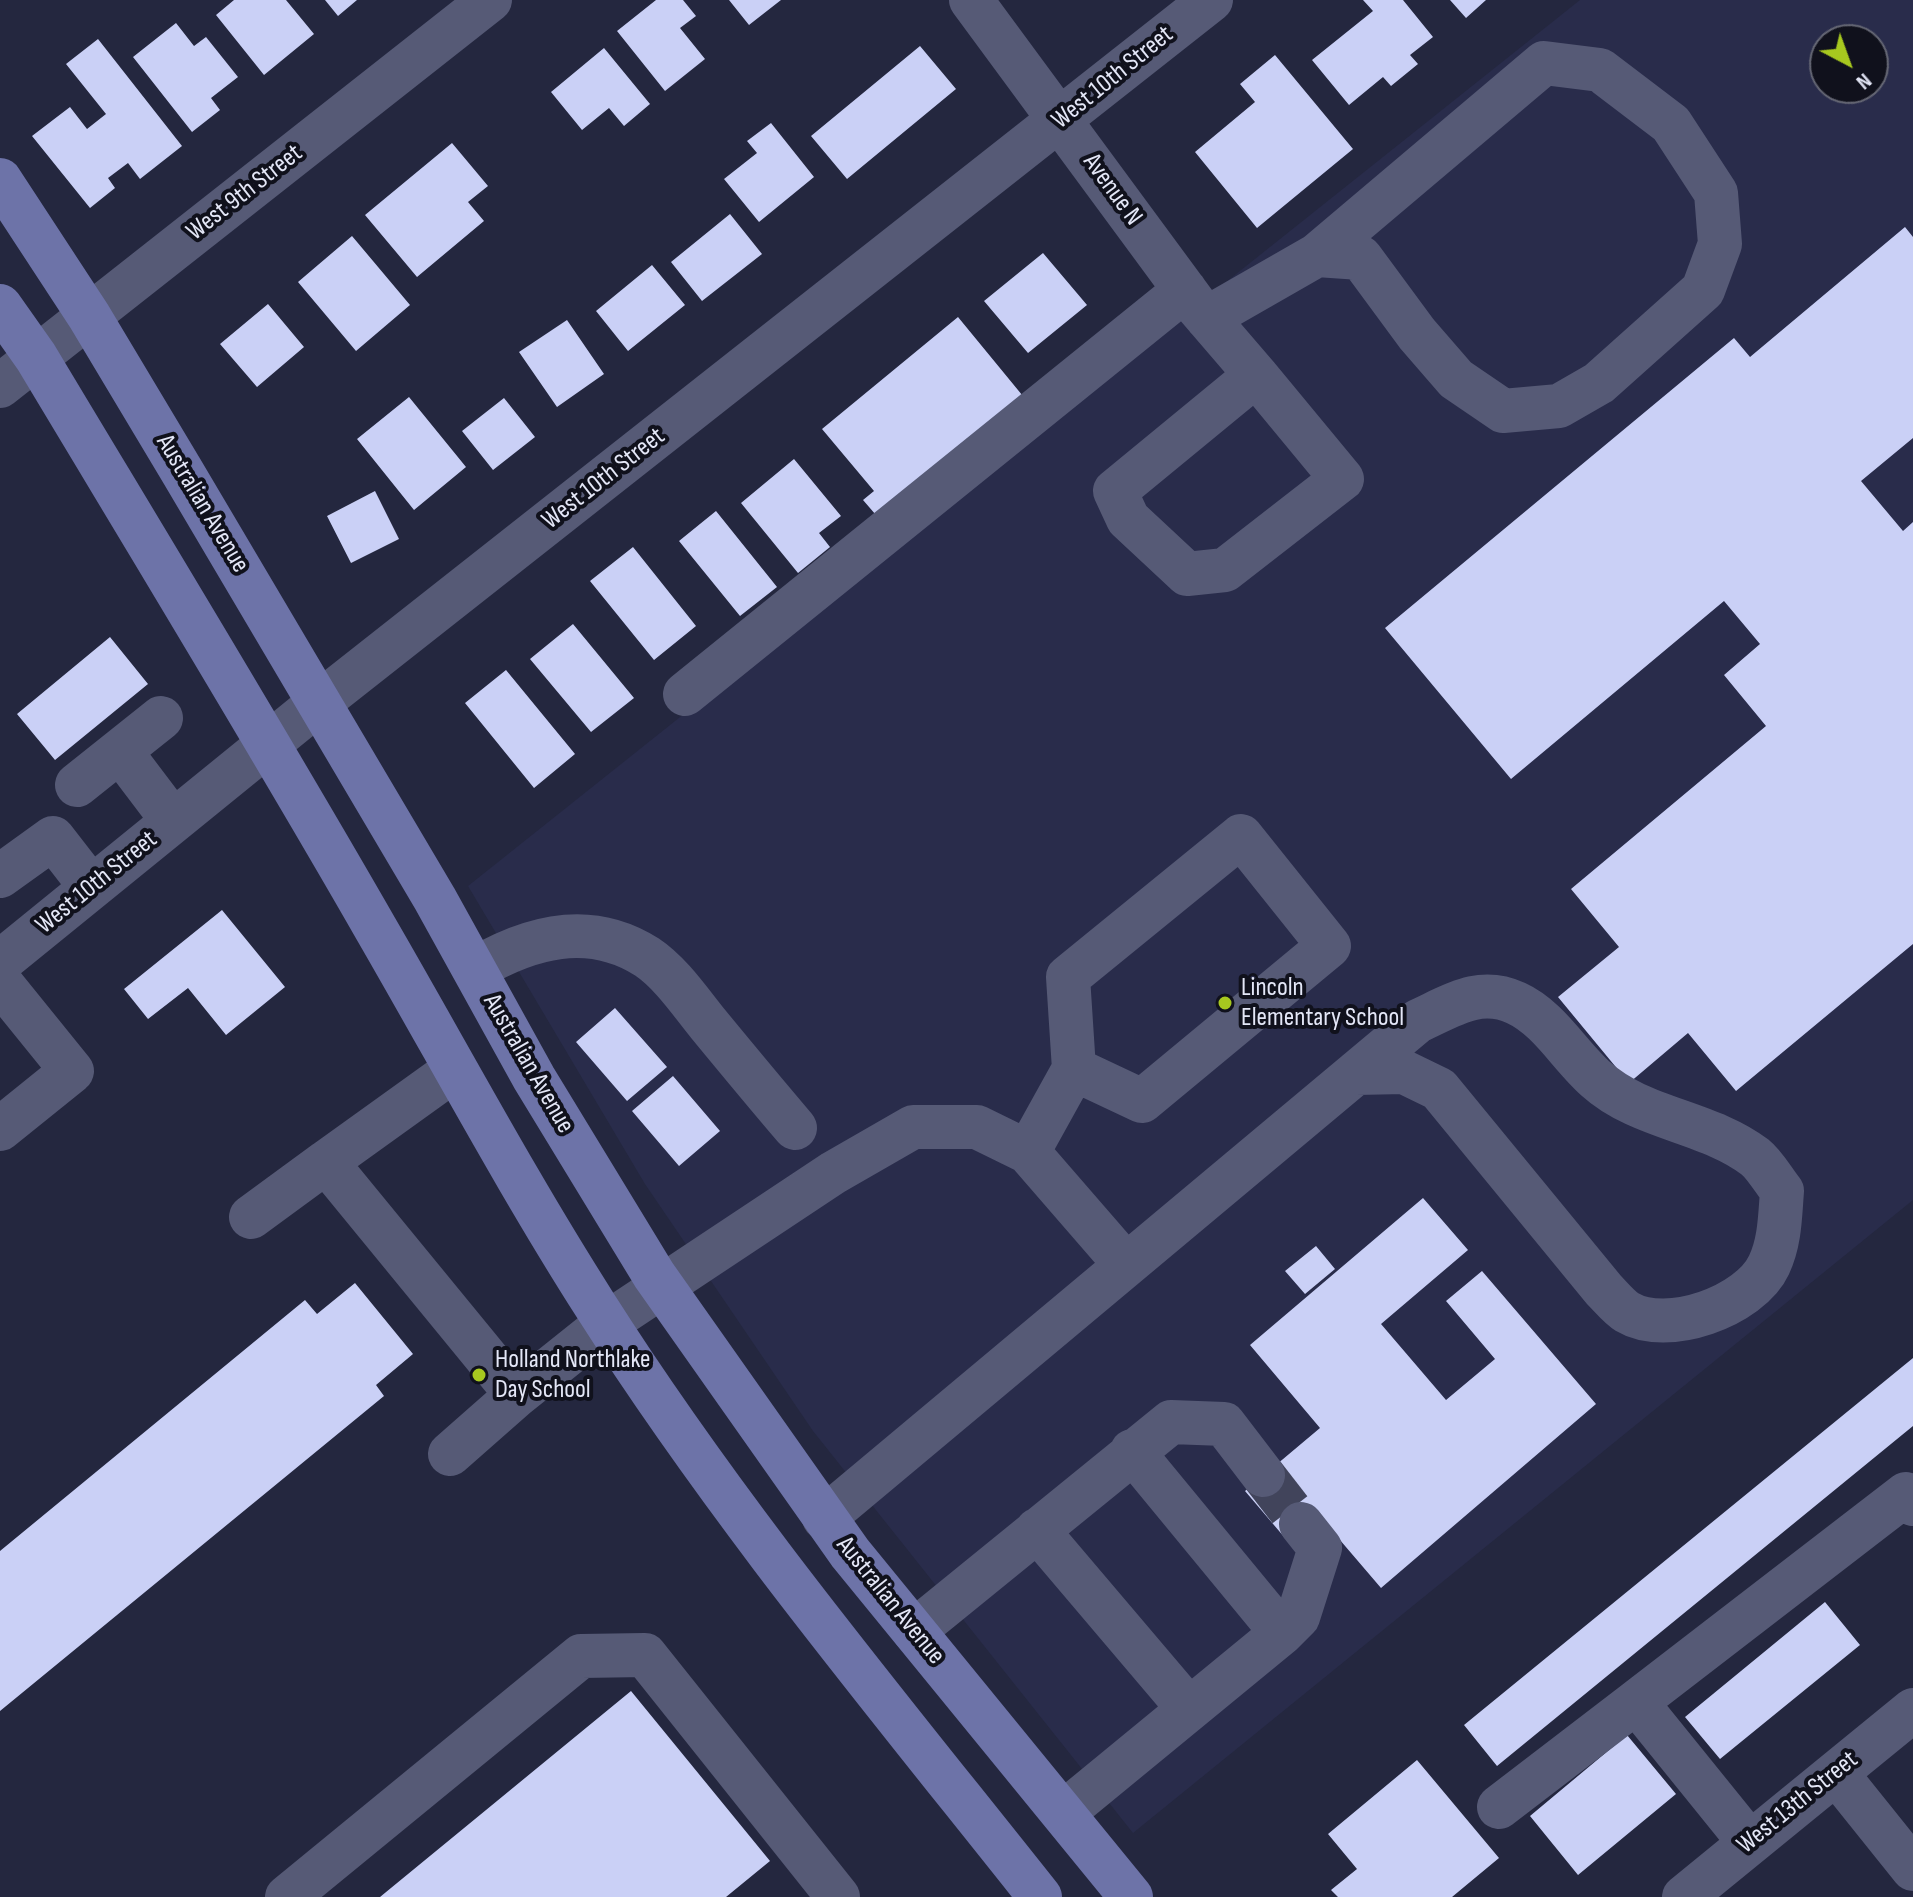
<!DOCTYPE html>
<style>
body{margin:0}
#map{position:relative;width:1913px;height:1897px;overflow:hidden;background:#24273f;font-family:"Sofia Sans Condensed",sans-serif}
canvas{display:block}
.north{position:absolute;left:1809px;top:24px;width:80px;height:80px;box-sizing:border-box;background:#10111c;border:2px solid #656774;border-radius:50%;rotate:139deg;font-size:22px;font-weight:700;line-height:32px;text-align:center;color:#e4e7f7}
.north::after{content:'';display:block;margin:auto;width:28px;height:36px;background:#a7c81f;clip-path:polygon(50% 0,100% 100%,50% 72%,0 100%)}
</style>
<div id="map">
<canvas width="1913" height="1897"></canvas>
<div class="north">N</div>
</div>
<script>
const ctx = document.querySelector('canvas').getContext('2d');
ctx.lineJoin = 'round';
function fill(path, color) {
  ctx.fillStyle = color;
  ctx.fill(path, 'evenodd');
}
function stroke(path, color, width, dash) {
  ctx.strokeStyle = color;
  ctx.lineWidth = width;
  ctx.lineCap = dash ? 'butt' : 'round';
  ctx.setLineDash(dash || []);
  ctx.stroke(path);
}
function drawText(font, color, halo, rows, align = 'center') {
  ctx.font = font + ' "Sofia Sans Condensed",sans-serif';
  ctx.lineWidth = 8;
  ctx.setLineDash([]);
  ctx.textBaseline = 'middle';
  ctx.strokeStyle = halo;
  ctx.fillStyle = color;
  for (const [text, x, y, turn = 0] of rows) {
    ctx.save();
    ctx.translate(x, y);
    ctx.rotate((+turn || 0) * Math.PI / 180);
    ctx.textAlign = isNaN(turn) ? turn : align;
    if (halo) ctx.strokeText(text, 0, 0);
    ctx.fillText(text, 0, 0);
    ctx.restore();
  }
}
fill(new Path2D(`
 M 1580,0 L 1913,0 L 1913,1200 L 1133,1833 L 813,1431 L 645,1184 L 468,886 ZM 1825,40 L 1873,40 L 1873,88 L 1825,88 Z`), '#292c4b');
fill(new Path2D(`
 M 234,0 L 286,0 L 314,34 L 264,75 L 216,15 Z
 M 325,0 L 357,0 L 338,16 Z
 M 656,0 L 683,0 L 696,16 L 680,28 L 705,59 L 665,91 L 617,31 Z
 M 729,0 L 781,0 L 749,25 Z
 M 1363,0 L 1403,0 L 1433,37 L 1410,55 L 1418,64 L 1391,86 L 1383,77 L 1349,105 L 1312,60 L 1373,11 Z
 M 1450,0 L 1486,0 L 1466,18 Z
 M 176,23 L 194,46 L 206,37 L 238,77 L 211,98 L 220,110 L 192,132 L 133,57 Z
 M 98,39 L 182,146 L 140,179 L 128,163 L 108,178 L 115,188 L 90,208 L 32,136 L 70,107 L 87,129 L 106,114 L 66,64 Z
 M 920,46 L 956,89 L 847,179 L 811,136 Z
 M 604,48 L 650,104 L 624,126 L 609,108 L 582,130 L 551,92 Z
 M 1275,55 L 1353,149 L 1257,228 L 1195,152 L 1255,102 L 1240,84 Z
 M 771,123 L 814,177 L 759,222 L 724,179 L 757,153 L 747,141 Z
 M 452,143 L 488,186 L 468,202 L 484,221 L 417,277 L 365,215 Z
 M 730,214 L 762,254 L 702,301 L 671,262 Z
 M 1905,227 L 1913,237 L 1913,438 L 1861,481 L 1903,531 L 1913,522 L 1913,944 L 1736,1091 L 1688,1033 L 1629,1083 L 1558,997 L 1619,947 L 1571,889 L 1766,726 L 1724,675 L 1760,644 L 1724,601 L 1511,779 L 1385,628 L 1734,338 L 1750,357 Z
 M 352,236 L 410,305 L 356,351 L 298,282 Z
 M 1043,253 L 1087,305 L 1028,353 L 984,301 Z
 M 652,265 L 685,305 L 628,351 L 596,311 Z
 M 268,304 L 304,347 L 257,387 L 220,344 Z
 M 958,317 L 1027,401 L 882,522 L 863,500 L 874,491 L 822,429 Z
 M 567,320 L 604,374 L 557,407 L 519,352 Z
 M 409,397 L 466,467 L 414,510 L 357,439 Z
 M 504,398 L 535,437 L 493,470 L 462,431 Z
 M 794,459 L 841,516 L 819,533 L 830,547 L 798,573 L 741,503 Z
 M 375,491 L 399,539 L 351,563 L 327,516 Z
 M 716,511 L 777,587 L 740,616 L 679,541 Z
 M 633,547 L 696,626 L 654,660 L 590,581 Z
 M 573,624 L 634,698 L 591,732 L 530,659 Z
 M 110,637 L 148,684 L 55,760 L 17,714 Z
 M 506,670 L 575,754 L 534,788 L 465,703 Z
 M 222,910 L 285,987 L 226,1035 L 188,988 L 148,1019 L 124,989 Z
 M 615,1008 L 667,1067 L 627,1101 L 576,1042 Z
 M 673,1076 L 720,1131 L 679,1166 L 632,1111 Z
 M 1423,1198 L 1468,1250 L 1381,1324 L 1446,1400 L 1495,1359 L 1446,1301 L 1482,1271 L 1596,1404 L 1381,1588 L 1316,1512 L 1285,1538 L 1245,1491 L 1320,1428 L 1250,1345 Z
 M 1316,1246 L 1335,1269 L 1305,1294 L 1285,1271 Z
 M 355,1283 L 413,1354 L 376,1385 L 384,1396 L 0,1711 L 0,1551 L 305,1300 L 317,1314 Z
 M 1913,1358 L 1913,1426 L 1497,1766 L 1464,1725 Z
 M 1825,1602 L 1860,1645 L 1720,1759 L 1685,1717 Z
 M 631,1691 L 770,1861 L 726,1897 L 380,1897 Z
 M 1627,1735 L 1676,1794 L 1578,1875 L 1530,1816 Z
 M 1417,1760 L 1499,1858 L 1452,1897 L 1338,1897 L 1331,1890 L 1357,1869 L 1328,1834 Z`), '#cad0f6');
stroke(new Path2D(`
 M 1263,1475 L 1301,1524`), '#41445b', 44, [44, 22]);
stroke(new Path2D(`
 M 971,0 L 1195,304 L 1256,375 L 1115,491 L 1128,519 L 1187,574 L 1225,570 L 1342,479 L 1256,375
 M 1207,318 L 1317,255 L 1361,258 L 1417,334 L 1456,379 L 1503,411 L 1559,406 L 1599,383 L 1703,290 L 1720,244 L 1716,193 L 1671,124 L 1600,70 L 1544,63 L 1317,255
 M 0,386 L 490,0
 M 685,694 L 1185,290
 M 120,751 L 173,821
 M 77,785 L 161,718
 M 0,876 L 53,838 L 91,887
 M 0,962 L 320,702 L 1211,0
 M 475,969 C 529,937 589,920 647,957 C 671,973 691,1003 709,1025 C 737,1059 766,1094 795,1128
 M 0,982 L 72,1071 L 0,1129
 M 1074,1069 L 1142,1101 L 1329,946 L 1241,836 L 1068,977 L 1074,1069 L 1028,1152 L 1126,1265
 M 454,1070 L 326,1162 L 517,1395 L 607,1323 L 833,1173 L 913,1127 L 977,1127 L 1028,1152
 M 251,1217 L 326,1162
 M 1132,1451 L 1282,1633
 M 450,1454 L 517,1395
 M 824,1518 L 1418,1021 C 1451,1006 1479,986 1516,1003 C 1549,1018 1569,1055 1596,1079 C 1640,1119 1708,1121 1755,1157 C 1765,1165 1774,1181 1782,1191 C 1780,1216 1780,1242 1769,1265 C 1750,1306 1667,1336 1627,1312 C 1619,1307 1611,1297 1604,1290 L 1439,1089 L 1404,1072 L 1356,1073
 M 1037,1530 L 1189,1709
 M 914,1631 L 1171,1422 L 1224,1424 L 1263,1475
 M 1836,1773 L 1913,1869
 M 1499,1807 L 1636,1702
 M 1063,1813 L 1282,1633 L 1298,1617 L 1320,1548 L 1301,1524
 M 1750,1843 L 1636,1702 L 1906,1494 L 1913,1504
 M 287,1897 L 581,1656 L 645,1655 L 838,1897
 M 1684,1897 L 1913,1710`), '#565a76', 44);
stroke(new Path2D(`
 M 0,180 L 89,316 L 183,473 L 435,899 L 534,1078 L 654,1275 L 850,1553 L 1131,1897
 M 0,306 L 36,357 C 150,547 266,737 376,929 C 449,1055 517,1183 595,1305 C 728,1514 887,1704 1040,1897`), '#6d73a8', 44);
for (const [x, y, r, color] of [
 [1225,1003,8,"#a7c81f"],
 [479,1375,8,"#a7c81f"]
]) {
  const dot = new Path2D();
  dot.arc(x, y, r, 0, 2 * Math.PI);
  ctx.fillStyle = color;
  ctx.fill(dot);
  stroke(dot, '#10111c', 3);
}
drawText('26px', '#e4e7f7', '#10111c', [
 ["West 10th Street",1113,78,-39],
 ["Avenue N",1112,190,54],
 ["West 9th Street",245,193,-38],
 ["West 10th Street",604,479,-38],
 ["Australian Avenue",202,504,59],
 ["West 10th Street",97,883,-39],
 ["Australian Avenue",528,1064,60],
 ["Australian Avenue",890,1601,51],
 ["West 13th Street",1798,1803,-39]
]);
drawText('26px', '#e4e7f7', '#10111c', [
 ["Lincoln",1241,988],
 ["Elementary School",1241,1018],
 ["Holland Northlake",495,1360],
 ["Day School",495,1390]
], 'left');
</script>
